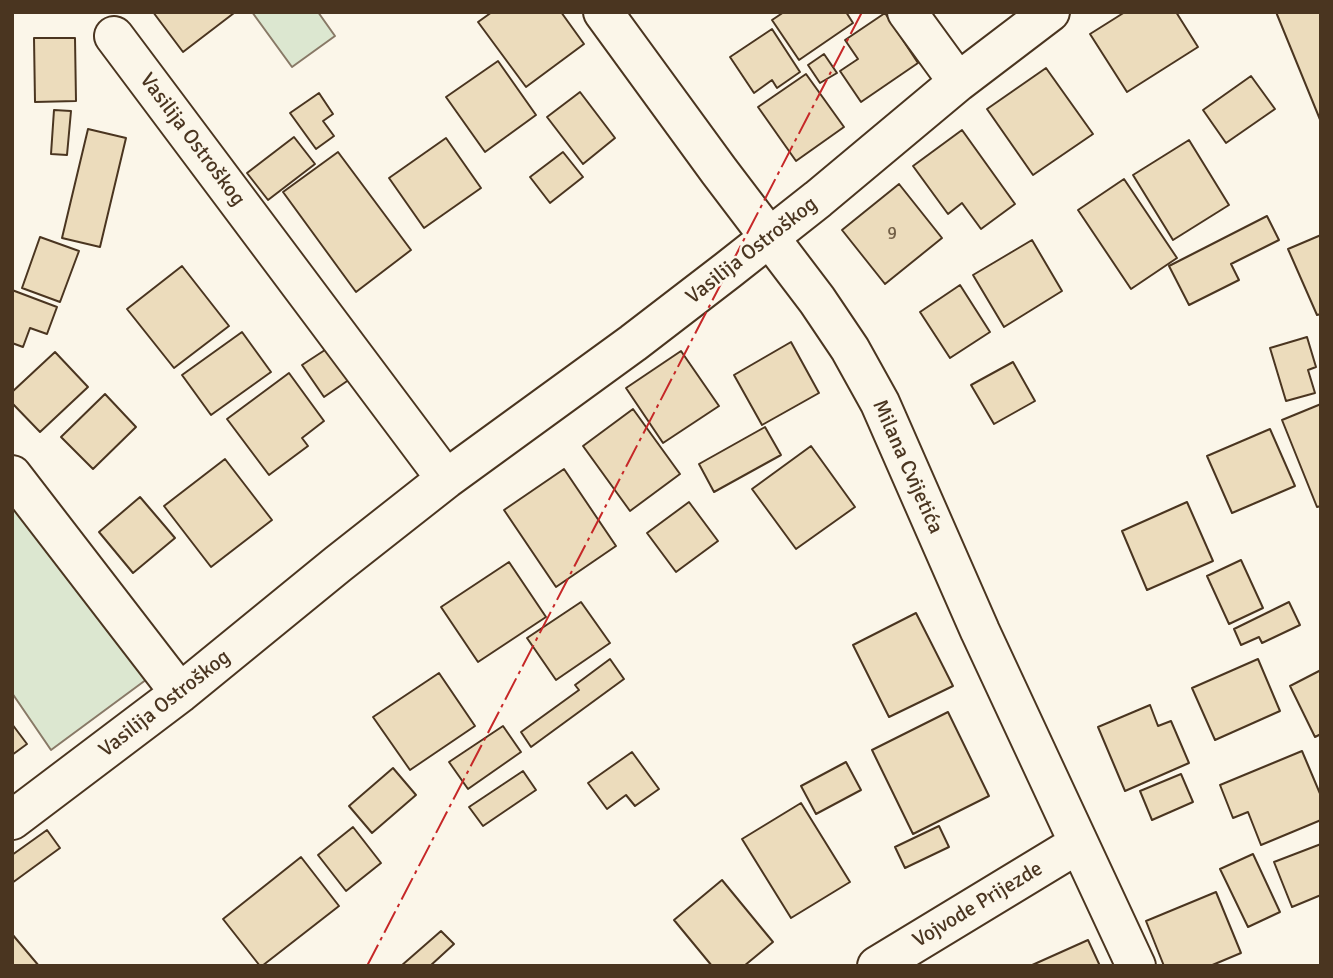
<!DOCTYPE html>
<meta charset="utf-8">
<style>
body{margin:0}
#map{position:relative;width:1333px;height:978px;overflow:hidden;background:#fbf6e9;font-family:Signika,sans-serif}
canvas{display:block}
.frame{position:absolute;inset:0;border:14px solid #4a3520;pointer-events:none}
</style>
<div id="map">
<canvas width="1333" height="978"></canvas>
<div class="frame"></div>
</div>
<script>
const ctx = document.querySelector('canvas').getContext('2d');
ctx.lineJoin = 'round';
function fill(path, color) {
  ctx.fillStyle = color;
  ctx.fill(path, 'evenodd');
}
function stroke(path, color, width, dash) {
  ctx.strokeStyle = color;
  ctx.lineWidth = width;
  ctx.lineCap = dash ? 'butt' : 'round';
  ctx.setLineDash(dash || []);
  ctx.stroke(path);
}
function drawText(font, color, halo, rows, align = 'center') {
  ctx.font = font + ' Signika,sans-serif';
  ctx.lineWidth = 5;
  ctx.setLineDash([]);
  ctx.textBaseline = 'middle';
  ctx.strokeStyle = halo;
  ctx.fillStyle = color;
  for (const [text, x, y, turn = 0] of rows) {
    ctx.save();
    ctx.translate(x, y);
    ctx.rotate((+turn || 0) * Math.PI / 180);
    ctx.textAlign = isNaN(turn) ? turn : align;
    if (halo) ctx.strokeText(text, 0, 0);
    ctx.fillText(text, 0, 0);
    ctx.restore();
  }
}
const green = new Path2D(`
 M 252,12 L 318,12 L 335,36 L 292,67 Z
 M 12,483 L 162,668 L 51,750 L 12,693 Z`);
fill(green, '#dce7d0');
stroke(green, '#887966', 2);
const building = new Path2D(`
 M 153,12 L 233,12 L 234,13 L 183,52 Z
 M 492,12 L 561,12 L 584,44 L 526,87 L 478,22 Z
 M 784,12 L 846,12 L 853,23 L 799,60 L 772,20 Z
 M 1125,12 L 1176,12 L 1198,47 L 1127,92 L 1090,34 Z
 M 1276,12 L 1321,12 L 1321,122 Z
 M 885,13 L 918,63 L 861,102 L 840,71 L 858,59 L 845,40 Z
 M 772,29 L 800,72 L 777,88 L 772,80 L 754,93 L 730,57 Z
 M 34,38 L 75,38 L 76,101 L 35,102 Z
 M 824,54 L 837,73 L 820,83 L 808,65 Z
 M 498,61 L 536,115 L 485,152 L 446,97 Z
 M 1046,68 L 1093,134 L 1033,175 L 987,109 Z
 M 806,74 L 844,127 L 796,161 L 758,107 Z
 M 1251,76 L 1275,109 L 1226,143 L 1203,110 Z
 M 580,92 L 615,138 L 583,164 L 547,117 Z
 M 319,93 L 333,114 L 323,121 L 334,136 L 316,149 L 290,113 Z
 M 54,110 L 71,111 L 67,155 L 51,154 Z
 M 88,129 L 126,138 L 100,247 L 62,238 Z
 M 962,130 L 1015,204 L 981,229 L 962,203 L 948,214 L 913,166 Z
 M 294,137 L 315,164 L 268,200 L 247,173 Z
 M 446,138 L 481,188 L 424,228 L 389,178 Z
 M 1189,140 L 1229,205 L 1173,240 L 1133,175 Z
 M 338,152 L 411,250 L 356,292 L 283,192 Z
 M 563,152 L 583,177 L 550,203 L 530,177 Z
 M 1124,179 L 1177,258 L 1131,289 L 1078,210 Z
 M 899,184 L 942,238 L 885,284 L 842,230 Z
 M 1267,216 L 1279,240 L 1231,264 L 1239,280 L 1189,305 L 1169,266 Z
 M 1321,235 L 1321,314 L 1317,315 L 1288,249 Z
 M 40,237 L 79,251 L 60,302 L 22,288 Z
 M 1032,240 L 1062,291 L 1004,327 L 973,275 Z
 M 182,266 L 229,326 L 174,368 L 127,309 Z
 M 960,285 L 990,332 L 950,358 L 920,312 Z
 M 12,290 L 57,307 L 47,334 L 30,328 L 23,347 L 12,343 Z
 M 242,332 L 271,372 L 211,415 L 182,375 Z
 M 1307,337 L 1316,367 L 1308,370 L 1315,393 L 1286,401 L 1270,348 Z
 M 791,342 L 819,393 L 762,425 L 734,375 Z
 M 331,346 L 353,377 L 324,397 L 302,365 Z
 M 681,351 L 719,406 L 663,443 L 626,388 Z
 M 55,352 L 88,387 L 40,432 L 12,403 L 12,392 Z
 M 1013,362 L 1035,401 L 994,424 L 971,385 Z
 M 289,373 L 324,421 L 302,438 L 308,446 L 269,475 L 227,419 Z
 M 105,394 L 136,427 L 93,469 L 61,437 Z
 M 1321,404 L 1321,506 L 1317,507 L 1282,420 Z
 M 633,409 L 680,474 L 630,511 L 583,446 Z
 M 765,427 L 781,455 L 714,492 L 699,464 Z
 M 1270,429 L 1295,486 L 1232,513 L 1207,456 Z
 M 811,446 L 855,507 L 796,549 L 752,489 Z
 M 225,459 L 272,520 L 211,567 L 164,506 Z
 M 564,469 L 616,546 L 556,587 L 504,510 Z
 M 140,497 L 175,538 L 133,573 L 99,532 Z
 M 689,502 L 718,541 L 676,572 L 647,533 Z
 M 1187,502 L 1213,561 L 1147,590 L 1122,531 Z
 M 1241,560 L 1263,608 L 1229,624 L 1207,576 Z
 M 509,562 L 546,617 L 478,662 L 441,607 Z
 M 581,602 L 610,643 L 556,680 L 527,638 Z
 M 1289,602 L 1300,625 L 1262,643 L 1259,637 L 1241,645 L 1234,629 Z
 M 916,613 L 953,686 L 889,717 L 853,645 Z
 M 610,659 L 624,679 L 531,747 L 521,732 L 579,690 L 575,685 Z
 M 1258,659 L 1280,711 L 1215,740 L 1192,688 Z
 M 1321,670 L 1321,734 L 1315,737 L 1290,686 Z
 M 439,673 L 475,726 L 410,770 L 373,717 Z
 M 1150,705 L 1158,726 L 1171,721 L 1189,763 L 1125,791 L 1098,727 Z
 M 948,712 L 989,796 L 913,834 L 872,750 Z
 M 12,724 L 27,744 L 12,755 Z
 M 503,726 L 521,752 L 468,789 L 449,762 Z
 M 1302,751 L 1321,796 L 1321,820 L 1261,845 L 1248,812 L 1233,818 L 1220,785 Z
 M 632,752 L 659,789 L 635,806 L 626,795 L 607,809 L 588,783 Z
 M 846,762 L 861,790 L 816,814 L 801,786 Z
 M 393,768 L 416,795 L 372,833 L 349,806 Z
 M 523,771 L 536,790 L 483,826 L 469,807 Z
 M 1181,774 L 1193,802 L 1152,820 L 1140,791 Z
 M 801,803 L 850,882 L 791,918 L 742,839 Z
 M 939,826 L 949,847 L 905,868 L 895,847 Z
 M 353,827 L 381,863 L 346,891 L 318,855 Z
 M 47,830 L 60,848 L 12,883 L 12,855 Z
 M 1321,844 L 1321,895 L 1292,907 L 1274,862 Z
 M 1253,854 L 1280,912 L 1248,927 L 1220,869 Z
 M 301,857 L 339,906 L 262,966 L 260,966 L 223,919 Z
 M 722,880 L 773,942 L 744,966 L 712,966 L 674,920 Z
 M 1216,892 L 1241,953 L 1210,966 L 1164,966 L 1146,921 Z
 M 441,931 L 454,944 L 430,966 L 401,966 Z
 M 12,934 L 39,966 L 12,966 Z
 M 1088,940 L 1100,966 L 1030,966 Z`);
fill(building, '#ecdcbc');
stroke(building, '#4a3520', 2);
const minor = new Path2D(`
 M 603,12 L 719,171 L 817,300 L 850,349 L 880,403 L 980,631 L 1136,966
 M 907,12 L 958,82
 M 114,36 L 446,479
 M 12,475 L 180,693
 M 12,820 L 180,693 L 338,564 L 446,479 L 633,343 L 728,270 L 818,199 L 958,82 L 1050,12
 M 877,966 L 1078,844`);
stroke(minor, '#4a3520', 42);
stroke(minor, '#fbf6e9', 38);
stroke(new Path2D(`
 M 367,966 L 862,12`), '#c62828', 2, [24, 5, 3.5, 5]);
drawText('18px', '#725f47', null, [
 ["9",892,234]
]);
drawText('21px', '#4a3520', '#fbf6e9', [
 ["Vasilija Ostroškog",192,140,53],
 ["Vasilija Ostroškog",752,251,-38],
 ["Milana Cvijetića",907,467,66],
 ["Vasilija Ostroškog",165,704,-38],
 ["Vojvode Prijezde",978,905,-31]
]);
</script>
